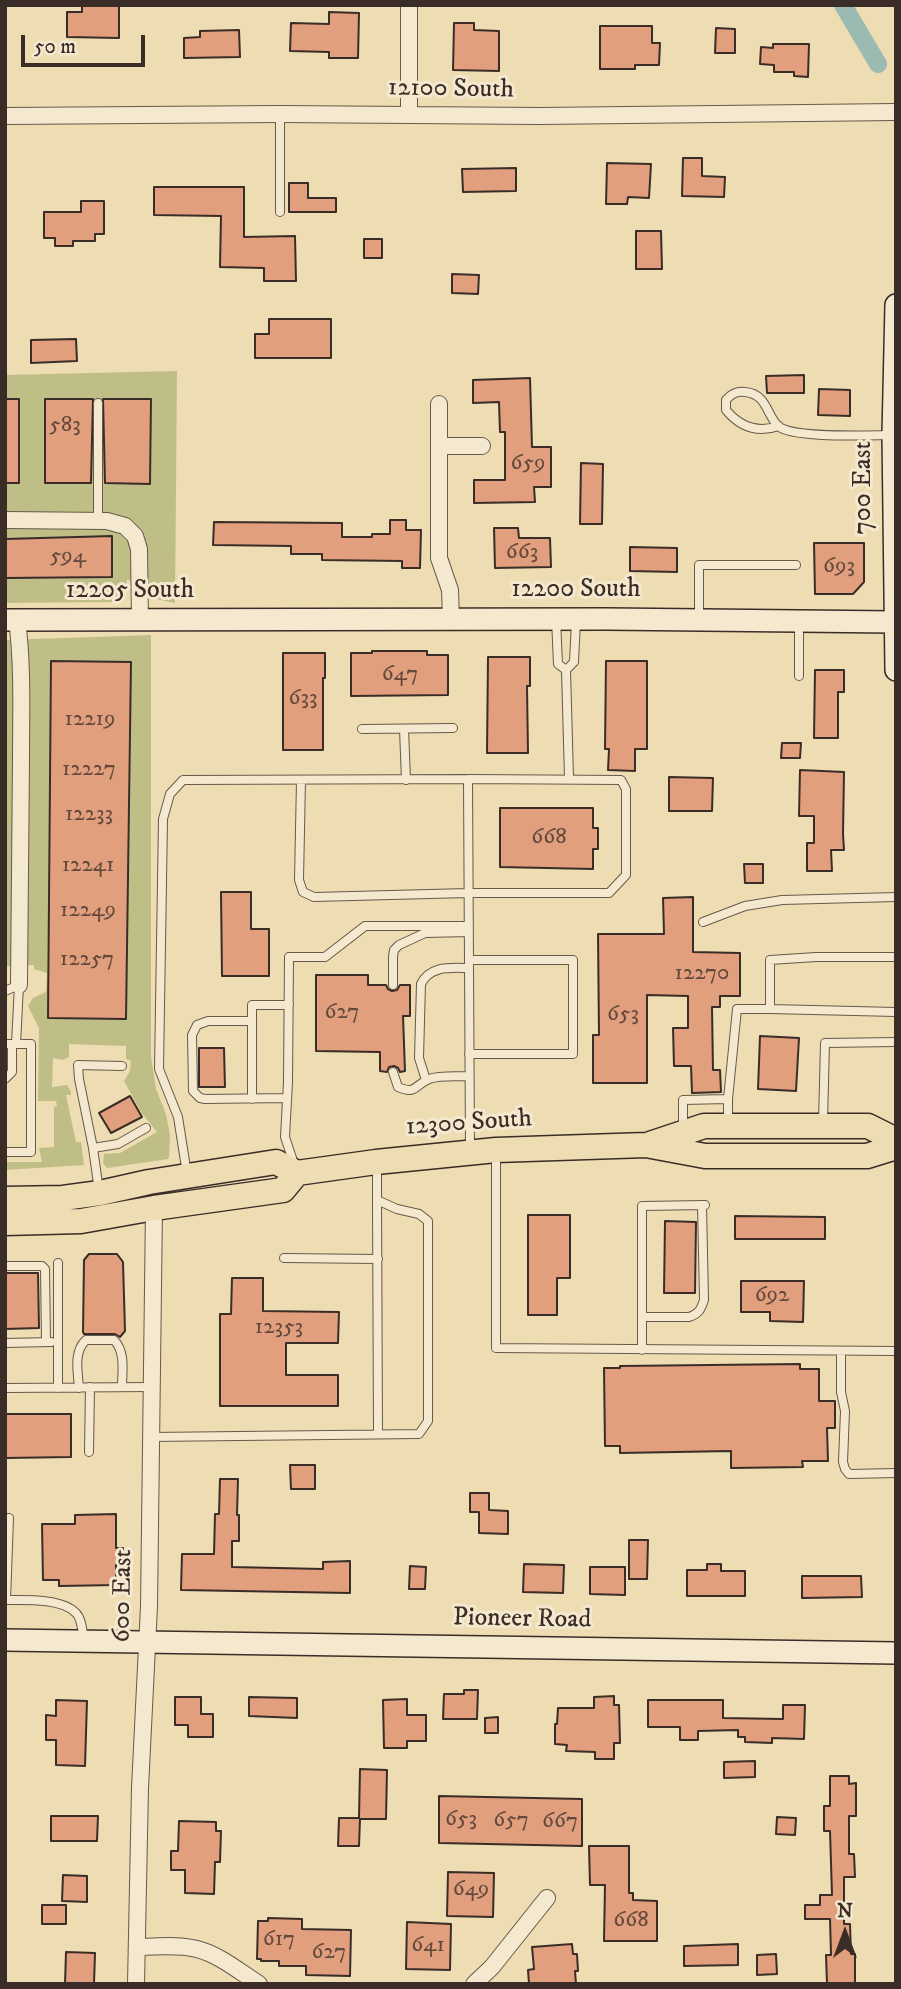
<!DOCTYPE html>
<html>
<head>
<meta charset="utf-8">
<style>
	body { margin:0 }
	#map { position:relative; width:901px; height:1989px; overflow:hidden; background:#eedcb3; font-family:"IM FELL DW Pica",serif }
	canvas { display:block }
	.frame { position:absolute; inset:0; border:7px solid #3a2d28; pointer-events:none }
	.north { position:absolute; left:810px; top:1898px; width:70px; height:70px; -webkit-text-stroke:5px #f4e8ce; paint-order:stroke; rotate:0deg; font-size:19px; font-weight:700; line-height:28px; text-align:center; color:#3a2d28 }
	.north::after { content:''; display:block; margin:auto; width:24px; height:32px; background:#3a2d28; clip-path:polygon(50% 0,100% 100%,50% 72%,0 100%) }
	.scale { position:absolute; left:21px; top:35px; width:124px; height:32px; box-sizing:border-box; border:4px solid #3a2d28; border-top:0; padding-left:9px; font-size:21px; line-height:24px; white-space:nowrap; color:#3a2d28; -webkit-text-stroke:5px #f4e8ce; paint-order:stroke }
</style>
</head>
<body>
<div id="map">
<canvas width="901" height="1989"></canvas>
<div class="frame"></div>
<div class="north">N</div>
<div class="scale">50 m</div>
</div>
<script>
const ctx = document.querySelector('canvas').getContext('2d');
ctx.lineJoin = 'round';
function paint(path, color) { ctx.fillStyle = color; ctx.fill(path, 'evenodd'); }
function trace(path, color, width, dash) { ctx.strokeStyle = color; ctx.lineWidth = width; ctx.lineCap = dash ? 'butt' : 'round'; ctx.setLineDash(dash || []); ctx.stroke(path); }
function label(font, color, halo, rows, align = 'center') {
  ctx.font = font + ' "IM FELL DW Pica",serif'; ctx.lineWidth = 6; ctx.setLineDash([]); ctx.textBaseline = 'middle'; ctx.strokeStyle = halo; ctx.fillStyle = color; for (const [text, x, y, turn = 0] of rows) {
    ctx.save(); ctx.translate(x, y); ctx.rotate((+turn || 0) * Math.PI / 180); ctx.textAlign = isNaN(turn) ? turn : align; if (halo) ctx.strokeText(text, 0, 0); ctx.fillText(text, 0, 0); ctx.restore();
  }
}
paint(new Path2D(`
	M177,371L175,603L156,599L148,582L127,580L125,594L115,602L5,603V375Z
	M151,635V1057L156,1089L166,1114L170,1135L169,1157L168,1159L107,1168L103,1163L104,1154L120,1153L157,1132L141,1112L124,1081L130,1071L131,1061L126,1059V1046L69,1044V1057L63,1060L53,1058L52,1087L67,1085L71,1092V1095H66L76,1142H81L84,1165L5,1170V1162H42L39,1148L54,1147V1107L57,1106L56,1101H38L39,1028L28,1006L33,998L46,992L47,973L34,969V965L5,966V640Z`), '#c0be87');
trace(new Path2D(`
	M843,5L878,64`), '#9abab2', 18);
const building = new Path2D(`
	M82,5L119,6V38L67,37V12H82Z
	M329,12L359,13L358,58H329V52L290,51L291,23L329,24Z
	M454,23H474V30L499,31V71L453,70Z
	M600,26H652V43H660L659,65H635V69H600Z
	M716,28L735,29V53H715Z
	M239,30L240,57L184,58V38L200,37V31Z
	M773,44H809L808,77L794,76V72H774V65L760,64L761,47L773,48Z
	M683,158H702V176L725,177L724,197L682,196Z
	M607,163L651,164L649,198L628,197L627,204H606Z
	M516,168V191L463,192L462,169Z
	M289,183H308V198H336V212H289Z
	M154,187H244V237L295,236L296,281H264V268L220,267L221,216L154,215Z
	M81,201H104V234H95V241H73V246H55V238H44V212H81Z
	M636,231H661L662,269H636Z
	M364,239H382V258H364Z
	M452,274L479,275L478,294L452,293Z
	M269,319H331V358H255V334H269Z
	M76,339L77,361L31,363V340Z
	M804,375V393H767L766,376Z
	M530,378L532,447H551V487H534L535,502L474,503V480H505V432H500L499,402L473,403V380Z
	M819,389L850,390V416L818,415Z
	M5,399H19V483H5Z
	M45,399H93L91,483H45Z
	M103,399H151L150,484L105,483Z
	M581,463L603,464L602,524H580Z
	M390,520H406V530H421L420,568H402V561L322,560V554H291V546L213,545L214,522L342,523V537H372V534H390Z
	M494,528H518L519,538H550L551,567L495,568Z
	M112,536V577L5,578V539Z
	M814,543H864V582L853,594H815Z
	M630,547L677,548V572L630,571Z
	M372,651H427V655H448V695L351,696V653H372Z
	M283,653H325V678H323V750H283Z
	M488,657H530V686H527L528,753H487Z
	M51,661L131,662L126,1019L48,1018Z
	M606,661H647V749H635V771L608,770L609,749H605Z
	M815,670H844V692H838V738H814Z
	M782,743H801L800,758H781Z
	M800,770L844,772L843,834L844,850H831L832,871H807V843H814V816H799Z
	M669,777L713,778L712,811H669Z
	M500,808H593V828H598V849H593V869L500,867Z
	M744,864H763V883H745Z
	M221,892H251V929H269V976H222Z
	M693,897V952L740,953V996H720V1007H712L713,1070H720L721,1092L692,1093L691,1066H674L673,1028H688V996L647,995V1083H593V1035H599L598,934H664L663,898Z
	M316,975H368V985H386L388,989L392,991L397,990L400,985H410V1016H403L405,1071L400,1072L398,1068L394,1066L389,1067L387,1072L380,1071V1052L316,1051Z
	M760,1036L799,1038L796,1091L758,1089Z
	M199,1048H224L225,1087H199Z
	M130,1096L142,1117L111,1133L99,1113Z
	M528,1215H570V1278H557V1315H528Z
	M735,1216L825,1217V1239H735Z
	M665,1221L696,1222L695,1293H664Z
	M89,1254H117L123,1262L125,1331L120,1337L115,1334H84L83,1332L84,1260Z
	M5,1273H38L39,1328L5,1329Z
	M232,1278H263V1311L339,1312L338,1343H286V1375H338V1406H220V1314H231Z
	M741,1281H804L803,1322L770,1321V1312H741Z
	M800,1364V1369H819V1401H835V1428H827L828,1461H802L803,1467L731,1468V1451L620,1453V1446H605L604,1368H620V1366Z
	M5,1414H71V1457L5,1458Z
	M290,1465H315V1489H291Z
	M220,1479H238L237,1515H239V1541H232V1567L323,1569V1562L350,1561V1593L181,1590L182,1554H214L215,1514H219Z
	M470,1493H489V1510L508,1511V1534L479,1533V1512H470Z
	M116,1514V1548H123L124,1565H116V1585L59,1586V1580H43L42,1524H75V1515Z
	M629,1540H648L647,1579H629Z
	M524,1564L564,1565L563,1593L523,1592Z
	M707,1564H721V1571H745V1596H687V1570H707Z
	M410,1566L426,1567L425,1589H409Z
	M590,1567H625V1595L590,1594Z
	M802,1576H861L862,1597L802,1598Z
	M464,1690H478L477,1719H443L444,1694H464Z
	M614,1696V1705H619L620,1743H614V1759H595V1752L566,1751L567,1745L555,1744V1724H557L558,1708H594V1697Z
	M175,1697H201V1714H213V1737H188V1725H175Z
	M249,1697L297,1698V1718L249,1716Z
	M407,1699V1715H426V1741H407V1748H384L383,1700Z
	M56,1700L87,1701L85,1766L56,1765V1740H46V1715L56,1716Z
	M648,1700H723V1718L783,1719V1705H805L804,1739L772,1738V1743L745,1742V1737H738V1730L698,1731V1740H680V1727H648Z
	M498,1717V1733H485V1718Z
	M755,1761V1777L724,1778V1762Z
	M360,1769L387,1770L386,1819H360L359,1846H338L339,1818H359Z
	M830,1776H849V1784L856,1783V1816H849V1854H854L855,1877H844V1924H850L851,1954H855V1984H827L826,1955H831L830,1919H805V1905H820V1895H832L830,1831H824V1806H830Z
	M439,1796L582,1799V1846L439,1843Z
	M51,1816H98L97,1841H51Z
	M777,1817L796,1818L795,1835L776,1834Z
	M179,1821L216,1822V1831H221L220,1862H215L214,1894L185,1893V1870H171V1851H178Z
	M589,1846H629V1893H633V1900L657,1901V1941H604L605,1885H590Z
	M448,1872L494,1873L493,1917L447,1916Z
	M63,1875L87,1876V1902L62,1901Z
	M42,1905H66V1924H42Z
	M268,1918L302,1919V1929L351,1930L350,1976L306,1975V1966H279V1961H261V1959H257L258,1921H268Z
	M407,1922L451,1924L450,1970L406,1969Z
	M572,1944L573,1954H577L578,1971H575L576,1984H529L528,1970L534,1969L532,1947Z
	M738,1944V1965L684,1966V1946Z
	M66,1952L95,1953L94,1984H65Z
	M776,1954L777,1974L757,1975V1955Z`);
paint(building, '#e29f7d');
trace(building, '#3a2d28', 2);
const lane = new Path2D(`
	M280,212V114
	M779,426C758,433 740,427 726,410V400C731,394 736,391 745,392C767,394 766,414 778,426C793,439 871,435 893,435
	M98,520V403
	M699,617V565H796
	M556,619L558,664L566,670L569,778
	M566,670L574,662L576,621
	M799,676V621
	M362,729L453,728
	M404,729L406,780
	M301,780L299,880L303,892L314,897L468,893H609L626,875V789L621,780L468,779L470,1149
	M703,922L745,906L782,900L896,897
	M896,957H816L770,960V1009L896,1012
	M469,960H573V1054H469
	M393,985V957L394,950L399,945L425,933L469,932
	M5,991L19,985L16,1044
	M252,1021H208L197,1025L192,1035L193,1091L200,1098L205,1099L287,1098
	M5,1044H31V1152H5
	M393,1072L398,1087C417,1095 414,1085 429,1079C441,1075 456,1077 469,1076
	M5,1079L12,1072V1044
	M426,1080L419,1058L421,984C430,965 451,968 469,968
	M252,1099V1005H289
	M823,1122L825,1043L896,1042
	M728,1123V1099L737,1009H770
	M683,1129V1100L728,1099
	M93,1148L118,1144L146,1128
	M496,1152V1348L896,1351
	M294,1164L285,1137L288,1082L289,957H325L365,926H469
	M187,1174L178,1117L159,1069L163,819L170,794L183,780L468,779
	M99,1191L93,1148L79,1079L78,1065L122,1066
	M377,1200L378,1434
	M284,1258L378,1259
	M58,1263V1388
	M5,1266H42L45,1269L46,1342
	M642,1317H689C699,1314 701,1309 704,1300L702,1205
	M5,1343L51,1342
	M642,1350V1206L705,1205
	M841,1351V1392L845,1411L843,1462L845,1469L849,1474L896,1473
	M5,1388L152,1387
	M79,1388C78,1372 73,1352 86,1340H114C126,1352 122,1372 122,1387
	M150,1437L419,1434L428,1421V1221L419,1214L397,1209L377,1200V1167
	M89,1452L90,1387
	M5,1600C25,1600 62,1598 76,1613C82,1619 82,1631 84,1639
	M6,1600L9,1518`);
const street = new Path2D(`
	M409,5V114
	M5,116L280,114L539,116L896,112
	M439,404V558L450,590L451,619
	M440,446H482
	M5,520L107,521L125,526L135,536L139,549L140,621
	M17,620C23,666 21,713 21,759C21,835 20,910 19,985
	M137,1947C156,1947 178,1944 197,1949C220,1955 240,1972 259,1984
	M136,1984L140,1788L149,1606L154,1208
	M474,1984L492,1967L547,1898`);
const secondary = new Path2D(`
	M896,305L893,435L896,670
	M5,620L607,619L894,622
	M5,1640L896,1653`);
const primary = new Path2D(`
	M650,1144L704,1126H868L896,1140
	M5,1199L63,1198L100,1193L149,1182L276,1162L297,1173L376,1162L496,1150L646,1145L705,1156H867L896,1147
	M5,1223L81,1221L154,1208L283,1190L297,1173`);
trace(lane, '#67594b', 10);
trace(street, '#67594b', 18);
trace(secondary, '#3a2d28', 24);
trace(primary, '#3a2d28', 27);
trace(lane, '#f4e8ce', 8);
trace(street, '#f4e8ce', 16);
trace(secondary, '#f4e8ce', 21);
trace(primary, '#eedcb3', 24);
label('23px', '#644a3d', null, [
	["583",65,426],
	["659",528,464],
	["663",522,553],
	["594",68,557],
	["693",839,567],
	["647",400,675],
	["633",303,699],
	["12219",90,720],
	["12227",89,770],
	["12233",89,815],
	["668",549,838],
	["12241",88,866],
	["12249",88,911],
	["12257",87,960],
	["12270",702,974],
	["627",342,1013],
	["653",623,1015],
	["692",772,1296],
	["12353",279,1328],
	["653",461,1820],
	["657",511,1821],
	["667",560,1822],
	["649",471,1890],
	["668",631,1921],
	["617",279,1940],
	["641",428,1946],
	["627",329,1953]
]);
label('26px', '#3a2d28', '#f4e8ce', [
	["12100 South",451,90,1],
	["700 East",865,488,-90],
	["12200 South",576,591],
	["12205 South",130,592],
	["12300 South",469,1124,-4],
	["600 East",124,1596,-89],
	["Pioneer Road",522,1620,1]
]);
</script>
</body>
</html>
